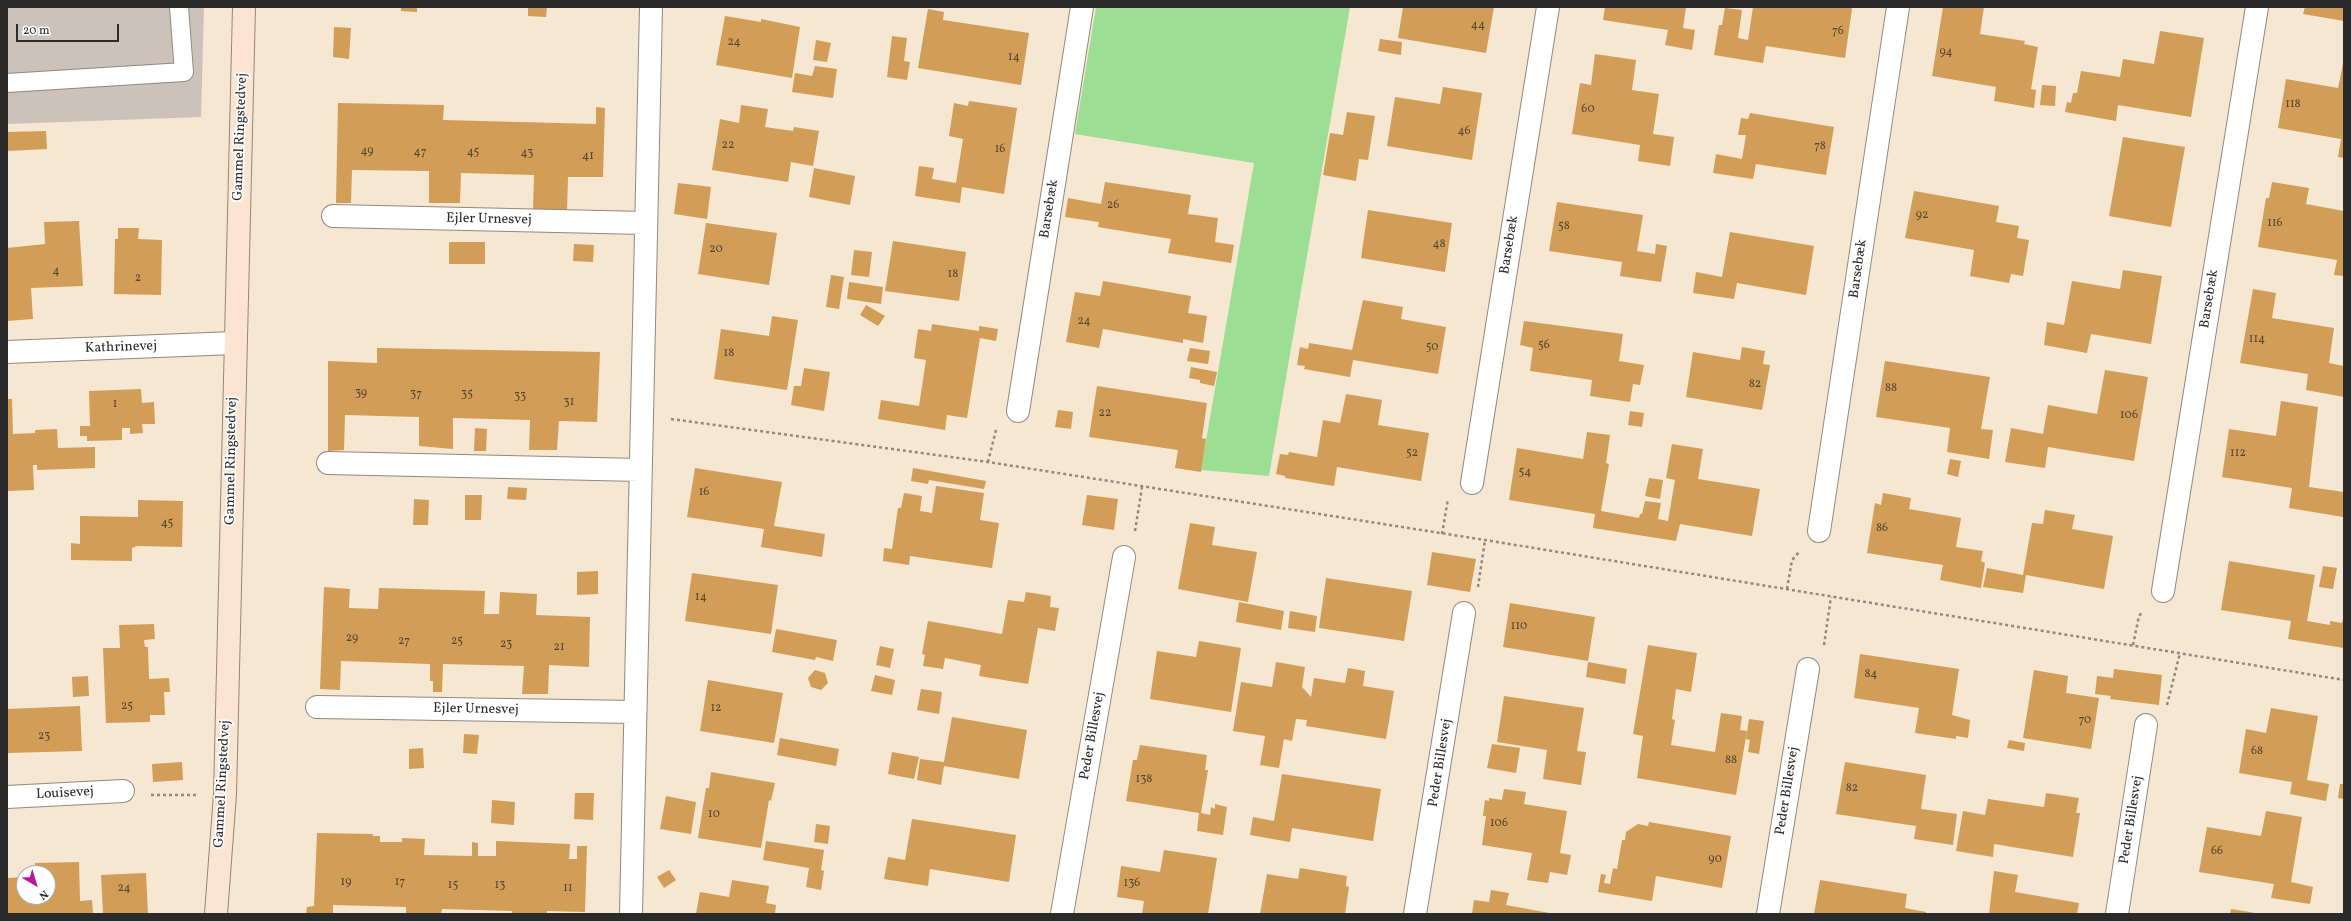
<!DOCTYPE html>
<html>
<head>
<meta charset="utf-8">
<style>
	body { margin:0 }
	#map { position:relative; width:2351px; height:921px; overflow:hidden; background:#f5e7d1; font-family:Vollkorn,serif }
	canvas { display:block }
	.frame { position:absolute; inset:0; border:8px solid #2b2b2b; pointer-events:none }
	.north { position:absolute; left:16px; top:865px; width:40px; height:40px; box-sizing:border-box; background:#fff; border:1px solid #aaa; border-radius:50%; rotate:142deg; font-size:11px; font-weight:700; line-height:16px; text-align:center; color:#2b2b2b }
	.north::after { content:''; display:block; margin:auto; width:14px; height:18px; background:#b5179e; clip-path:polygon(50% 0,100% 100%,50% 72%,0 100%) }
	.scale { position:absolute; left:16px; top:24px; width:103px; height:18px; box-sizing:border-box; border:2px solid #2b2b2b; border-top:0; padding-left:5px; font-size:12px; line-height:14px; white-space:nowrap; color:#2b2b2b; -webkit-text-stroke:3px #fff; paint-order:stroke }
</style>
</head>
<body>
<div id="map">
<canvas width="2351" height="921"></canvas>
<div class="frame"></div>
<div class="north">N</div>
<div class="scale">20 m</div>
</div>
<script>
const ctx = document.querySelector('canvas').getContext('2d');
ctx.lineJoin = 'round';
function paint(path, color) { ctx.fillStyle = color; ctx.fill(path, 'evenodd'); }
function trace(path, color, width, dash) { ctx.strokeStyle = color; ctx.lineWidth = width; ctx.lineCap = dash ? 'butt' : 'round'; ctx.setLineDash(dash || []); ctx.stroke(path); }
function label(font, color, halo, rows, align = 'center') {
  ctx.font = font + ' Vollkorn,serif'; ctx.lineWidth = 3.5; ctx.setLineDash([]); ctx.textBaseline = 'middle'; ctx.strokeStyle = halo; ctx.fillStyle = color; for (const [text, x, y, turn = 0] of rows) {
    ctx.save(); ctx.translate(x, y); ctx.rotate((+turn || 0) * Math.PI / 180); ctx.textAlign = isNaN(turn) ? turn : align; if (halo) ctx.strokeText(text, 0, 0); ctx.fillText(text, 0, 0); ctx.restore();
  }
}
paint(new Path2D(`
	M7,7H204L201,117L7,124Z`), '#ccc2b9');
paint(new Path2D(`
	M1096,7H1350L1269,476L1201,470L1254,163L1075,134Z`), '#9dde95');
paint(new Path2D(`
	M401,7H417V12L401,11Z
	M528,7H547L546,17L528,16Z
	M1403,7H1494L1486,53L1398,38Z
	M1605,7H1686L1683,28L1695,30L1692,50L1665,45L1668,30L1603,20Z
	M1753,7H1850L1852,9L1845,58L1766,46L1763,63L1714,55L1719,25H1722L1725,8L1742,10L1738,38L1748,40Z
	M1943,7H1984L1980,34L2025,41L2024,44L2038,47L2031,89L2036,90L2034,108L1994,101L1996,87L1932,76Z
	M2305,7H2344V21L2303,14Z
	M928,9L944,12L943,20L1029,33L1021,85L918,68Z
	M725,16L761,22V19L800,27L792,78L716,65Z
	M334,27L351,28L349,59L333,57Z
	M2160,31L2204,38L2191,117L2118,105L2116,121L2065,112L2067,102L2071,103L2073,93H2077L2081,71L2120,77L2123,59L2154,64Z
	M892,36L907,38L904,61L910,62L907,80L887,77Z
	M1380,39L1402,42L1401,55L1378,51Z
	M816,40L831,43L827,62L813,60Z
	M1595,54L1636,60L1632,90L1659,94L1653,134L1674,137L1670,166L1638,161L1640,145L1572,134L1580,83L1591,85Z
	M2344,59V158L2338,157L2341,139L2278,128L2286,79L2338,88Z
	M815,66L837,69L833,98L792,92L795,73L812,76Z
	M2042,85L2056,86L2055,106L2040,105Z
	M1443,87L1482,93L1472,160L1387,146L1395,97L1440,104Z
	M969,101L1017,108L1004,194L962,187L960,203L915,196L919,166L934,168L932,179L956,183L963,139L949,136L954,103L968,106Z
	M338,103L444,105L443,120L596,124V107L605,108L603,177H568L567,211H533L534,175L461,173L460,203H429V171L352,170L351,203H336Z
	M741,105L768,109L765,127L793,131L794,127L819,131L813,166L791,162L788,182L712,170L720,119L739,123Z
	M1347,112L1375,116L1368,160L1359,159L1356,181L1323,175L1330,133L1343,135Z
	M1750,113L1834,127L1826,175L1756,164L1753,179L1713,173L1716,154L1742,159L1746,135H1738L1741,118L1748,119Z
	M46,131L47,149L7,151V132Z
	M2123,137L2185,147L2171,227L2109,216Z
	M814,168L855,176L850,205L809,197Z
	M1105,182L1191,195L1188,214L1218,218L1215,242L1234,245L1231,263L1168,253L1171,239L1098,227L1099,222L1065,217L1068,198L1101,204Z
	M2272,182L2309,188L2306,204L2344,211V276L2334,275L2337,260L2258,247L2266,198H2269Z
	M678,183L711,187L707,219L674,214Z
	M1914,191L1999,206L1996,222L2019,226L2017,238L2029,240L2023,276L2011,274L2009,283L1970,276L1974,250L1905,238Z
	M1557,202L1643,215L1637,251L1655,254L1656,244L1667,246L1661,282L1620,276L1622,262L1549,251Z
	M1368,210L1452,223L1445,272L1361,258Z
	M79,221L83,286L31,288L33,319L7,321V248L45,244L44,222Z
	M706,223L777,233L769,285L698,274Z
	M118,228H139L138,239L162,240L161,295L114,294L115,239H118Z
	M1730,232L1814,246L1806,295L1737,283L1734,299L1693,293L1696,272L1722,277Z
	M893,241L966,252L959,301L885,291Z
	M449,242H485V264H449Z
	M574,244L594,245L593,262L573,261Z
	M854,250L872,252L869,277L851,275Z
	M2123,270L2162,276L2151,344L2091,334L2087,353L2044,345L2047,322L2064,325L2072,281L2120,289Z
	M831,275L844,277L839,309L826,307Z
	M1103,281L1191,296L1188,313L1207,316L1203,343L1183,339V343L1103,329L1099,348L1066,342L1075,292L1100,296Z
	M849,282L883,287L881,304L847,299Z
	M2253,289L2276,293L2272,318L2334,328L2329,363L2344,366V397L2306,390L2308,374L2240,363Z
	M1363,300L1403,307L1401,319L1446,327L1438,374L1353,360L1350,377L1304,369L1305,366L1297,365L1300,347L1308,349L1309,343L1352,350Z
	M866,305L885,316L878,326L860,315Z
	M772,316L798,320L787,390L714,379L721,329L769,336Z
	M1524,321L1623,334L1619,361L1644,365L1640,385L1633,384L1630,402L1590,396L1592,380L1530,371L1533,348L1520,345Z
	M932,324L979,331V326L998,329L996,341L980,338L967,418L947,415L945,430L878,419L881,400L919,406L926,360L914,358L918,329L931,331Z
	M1742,347L1765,351L1763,364L1770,365L1762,410L1686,397L1693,352L1740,360Z
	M377,348L600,352L597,422L559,421L557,450H529L530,420L453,418V449L419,446V417L345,415L344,450L328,451V361L377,363Z
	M1190,348L1210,351L1208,364L1187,361Z
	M1885,361L1990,377L1981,429L1993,430L1989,459L1947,452L1950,428L1876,417Z
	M1191,367L1217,372L1214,386L1200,383V380L1189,378Z
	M804,368L830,372L824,411L791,405L794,386H801Z
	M2105,370L2148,377L2134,461L2048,447L2045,468L2005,462L2011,428L2043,434L2048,405L2097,414Z
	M1097,386L1207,403L1202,438L1206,439L1201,472L1175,468L1178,450L1089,437Z
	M141,389L142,403L154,402L155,424H142L143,433L130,434V428H122V440L87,441V436H80V426H90L89,391Z
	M1346,394L1382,400L1378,425L1429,433L1421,481L1337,467L1334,486L1285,478V476L1276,474L1280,454L1288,455L1289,452L1317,457L1323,420L1340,423Z
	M7,399H12L13,434L35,433V430L57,429L58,448L95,447V468L37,470V465H33L34,490L7,491Z
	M2281,401L2318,407L2309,487L2344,492L2343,517L2289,508L2292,488L2222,477L2229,429L2276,436Z
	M1058,410L1073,412L1071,429L1055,427Z
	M1630,411L1644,413L1642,427L1628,425Z
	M475,428L487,429L486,451H474Z
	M1587,432L1610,435L1606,463L1609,464L1601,511L1639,518L1640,514H1642L1645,501L1661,503L1658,519L1668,521L1675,480L1666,478L1672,444L1703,449L1698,479L1760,489L1752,536L1680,524L1676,541L1593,528L1595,514L1509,500L1517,448L1583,459Z
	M1950,459L1961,461L1958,477L1947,474Z
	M695,468L782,482L774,526L825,534L822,557L761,547L764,529L687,517Z
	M913,468L986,481L984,489L929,480L928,484L911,481Z
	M1649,478L1663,480L1660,499L1645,496Z
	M936,486L984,493L980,520L999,523L992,568L910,556L909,565L883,561L884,548L892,549L898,508H901L904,493L922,496L920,511L932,513Z
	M508,487L527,488L526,500L507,499Z
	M1883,493L1911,498L1909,509L1961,518L1956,547L1983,551L1981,561L1985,563L1981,588L1940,580L1943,565L1867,553L1875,503L1881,505Z
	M465,495H482L481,520H465Z
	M1087,495L1118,499L1114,530L1082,525Z
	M414,499L429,500L428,525H413Z
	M138,500L183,501L182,547L137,546L132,548V561L71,560V543L80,544V516L138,517Z
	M2045,510L2075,515L2072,529L2113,536L2104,589L2026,575L2023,593L1983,587L1987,568L2023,575L2032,523L2043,524Z
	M1190,523L1215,527L1212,545L1257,552L1248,602L1178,589Z
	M1432,552L1476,559L1470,592L1427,585Z
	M2229,561L2315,575L2307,621L2330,625V621L2342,623L2344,615V648L2288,639L2291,621L2221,610Z
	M2323,566L2337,568L2333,589L2319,587Z
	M598,571V594L577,595V572Z
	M692,573L778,585L771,634L685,621Z
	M1326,578L1412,591L1404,641L1319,628Z
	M324,587L350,589L349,608L378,609L379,588L485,591L484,614H499L500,592L537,594L536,615L590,617L589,667L549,665L548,694H522L524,666L443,664L442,692H433V681H430V664L341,661L340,690L320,689Z
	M1026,592L1051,596L1050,607L1059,608L1055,631L1038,628L1028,684L979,676L981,665L945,658L943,669L923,666L925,655L922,654L928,621L1002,634L1008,600L1024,602Z
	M1239,602L1284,611L1281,630L1236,622Z
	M1510,603L1595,617L1588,661L1503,647Z
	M1290,611L1317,616L1315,632L1288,628Z
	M154,624L155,639L144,640L145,647H148L149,679L169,678L170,692H164L165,715H150V722L106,723L103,648H120L119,625Z
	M776,629L837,640L833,661L816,657L815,660L772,652Z
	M1199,641L1241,648L1231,712L1150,699L1157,651L1196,657Z
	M1648,645L1697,653L1691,692L1676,689L1672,719L1675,720L1671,745L1715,752L1721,713L1742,716L1740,730L1747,731L1736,795L1637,778L1643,736L1633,734Z
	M880,646L894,649L890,668L876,665Z
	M1860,654L1959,669L1952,715L1970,720L1968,738L1956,736V739L1915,733L1919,708L1854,698Z
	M1276,662L1305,667L1302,687L1311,697L1314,678L1345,683L1348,668L1365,671L1363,686L1394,691L1386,739L1306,726L1307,720L1296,719L1292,741L1284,739L1279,768L1260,765L1265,736L1233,731L1241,682L1272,687Z
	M1588,662L1627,669L1625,684L1586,677Z
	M2114,669L2162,675L2159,705L2110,699L2111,696L2095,694L2097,676L2113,678Z
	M815,670L825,673L828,683L821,690L811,687L808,678Z
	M2034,670L2068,676L2066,693L2099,698L2091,749L2023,738Z
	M875,675L895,680L892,695L871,691Z
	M88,676L89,696L73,697L72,677Z
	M708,680L783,693L774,743L700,731Z
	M921,689L942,692L939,714L917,710Z
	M1504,696L1584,708L1577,751L1586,752L1581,785L1543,779L1547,750L1497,742Z
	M80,706L82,751L8,753L7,709Z
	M2271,708L2318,716L2307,780L2329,784L2326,801L2290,794L2292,782L2239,773L2246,729L2266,733Z
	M952,717L1027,730L1019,779L944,766L941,785L917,780L920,759L944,762Z
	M1749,719L1764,721L1759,754L1748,752L1750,740L1746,739Z
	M464,734L479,735L477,754L463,753Z
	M780,738L839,749L836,766L777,755Z
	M2009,740L2025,743L2024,751L2007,748Z
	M1492,744L1520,748L1516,773L1487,768Z
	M1140,745L1207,755L1205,770H1208L1201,813L1210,815L1211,807L1215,809V804L1227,807L1223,835L1197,831L1199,813L1126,801L1133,760H1137Z
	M423,748L424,768L409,769V749Z
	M892,752L919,757L914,779L888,774Z
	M182,762L183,780L153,782L152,764Z
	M1845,762L1926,775L1921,809L1957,814L1953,845L1914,839L1916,826L1836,814Z
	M711,772L775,783L771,801L769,800L761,848L698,838L706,788H709Z
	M1282,774L1381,789L1373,841L1292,828L1290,842L1250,835L1253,817L1274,821Z
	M2340,784H2344V799L2338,798Z
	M1504,789L1526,792L1524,804L1567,811L1560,853L1571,855L1567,875L1550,872L1548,883L1527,880L1532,853L1482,845L1486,816H1483L1485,800L1489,801V798L1502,800Z
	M575,793H594L593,820L574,819Z
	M2046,793L2079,798L2076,813H2080L2073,857L1994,844L1993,857L1956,851L1963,811L1985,815L1988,799L2044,807Z
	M666,796L696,802L691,834L660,829Z
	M492,800L515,802L514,825L491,823Z
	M2266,811L2302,817L2291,882L2313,887L2310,904L2271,898L2274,884L2199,872L2207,827L2261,836Z
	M912,819L1016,835L1009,882L930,869L928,886L884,879L888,857L905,860Z
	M1649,822L1731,836L1722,888L1656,876L1652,901L1598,892L1601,874L1606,875L1604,883L1610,884L1613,868L1617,869L1622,840H1625L1626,832L1638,824L1648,826Z
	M816,824L830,826L828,844L814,842Z
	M317,833L373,834V836H380V842H402V838L425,839L424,855L472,856V842L478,843V856H496V841L570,844L569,859H577V846H587L585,912L547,911V914H512V911L442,909L441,914H406V907L333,905V914H306L307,907L314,906Z
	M766,841L824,850L821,870L824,871L821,890L806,887L809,868L763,860Z
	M1164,850L1217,858L1208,914H1142L1144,901L1117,897L1121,866L1160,872Z
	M79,862L80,901L92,900L93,914H7V878L24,877V897H48V873H36L35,863Z
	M1300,868L1347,876L1346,886L1349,887L1345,914H1260L1267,874L1298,879Z
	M669,870L676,880L664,888L657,877Z
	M1994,871L2018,875L2015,892L2079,903L2077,914H1989Z
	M146,873L148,914H103L101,875Z
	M732,880L769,886L766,903L776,905L775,914H696L700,892L729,897Z
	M1820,880L1907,894L1905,908L1926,912V914H1814Z
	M1491,890L1509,893L1506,905L1555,914H1472L1474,900L1489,902Z
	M2231,909L2255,913V914H2230Z`), '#d19d57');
const lane = new Path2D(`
	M7,83L184,72L179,7`);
const street = new Path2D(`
	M333,216L645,223
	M7,352L234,343
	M1018,411L1082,7
	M328,463L640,470
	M1472,483L1548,7
	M1819,531L1898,7
	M2163,591L2257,7
	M317,707L634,712
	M7,797L123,791
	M631,914L651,7
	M1062,914L1124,557
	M1415,914L1464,613
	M1768,914L1808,669
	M2117,914L2146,725`);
const secondary = new Path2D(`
	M216,914L225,794L244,7`);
trace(lane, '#90897e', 20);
trace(street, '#90897e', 24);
trace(secondary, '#90897e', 24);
trace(new Path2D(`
	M671,419L988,462L1485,540L2344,680
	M988,462L996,430
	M1135,531L1142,487
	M1442,534L1448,499
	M1478,587L1485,540
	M1787,589L1792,560L1800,551
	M1824,645L1831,597
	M2133,645L2139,616L2143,611
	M2167,705L2180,653
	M151,795H196`), '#90897e', 2.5, [3, 3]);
trace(lane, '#fff', 18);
trace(street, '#fff', 22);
trace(secondary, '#fce5d0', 22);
label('12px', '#544836', null, [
	["44",1478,26],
	["76",1838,32],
	["24",734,43],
	["94",1946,53],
	["14",1014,58],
	["118",2293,105],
	["60",1588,110],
	["46",1464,132],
	["22",728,146],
	["78",1820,147],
	["16",1000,150],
	["49",367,152],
	["47",420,153],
	["45",473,153],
	["43",527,154],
	["41",588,157],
	["26",1113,206],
	["92",1922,216],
	["116",2275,224],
	["58",1564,227],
	["48",1439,245],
	["20",716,250],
	["4",56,272],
	["18",953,275],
	["2",138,279],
	["24",1084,322],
	["114",2257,340],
	["56",1544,346],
	["50",1432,348],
	["18",729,354],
	["82",1755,385],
	["88",1891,389],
	["39",361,394],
	["37",416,395],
	["35",467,395],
	["33",520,397],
	["31",569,403],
	["1",115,405],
	["22",1105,414],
	["106",2129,416],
	["52",1412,454],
	["112",2238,454],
	["54",1525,473],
	["16",704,493],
	["45",167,524],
	["86",1882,529],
	["14",701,598],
	["110",1519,627],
	["29",352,639],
	["27",404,642],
	["25",457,642],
	["23",506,645],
	["21",559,648],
	["84",1871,675],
	["25",127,707],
	["12",716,709],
	["70",2085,721],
	["23",44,737],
	["68",2257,752],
	["88",1731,761],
	["138",1144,780],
	["82",1852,789],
	["10",714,815],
	["106",1499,824],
	["66",2217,852],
	["90",1715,860],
	["19",346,883],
	["17",400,883],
	["136",1132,884],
	["15",453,886],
	["13",500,886],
	["24",124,889],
	["11",568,889]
]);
label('14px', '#2b2b2b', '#fff', [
	["Gammel Ringstedvej",241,137,-88],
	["Barsebæk",1050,209,-81],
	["Ejler Urnesvej",489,220,1],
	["Barsebæk",1510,245,-81],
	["Barsebæk",1859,269,-82],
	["Barsebæk",2210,299,-81],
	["Kathrinevej",121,348,-2],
	["Gammel Ringstedvej",232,461,-89],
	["Ejler Urnesvej",476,710,1],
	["Peder Billesvej",1093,736,-80],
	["Peder Billesvej",1441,763,-81],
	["Gammel Ringstedvej",223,784,-87],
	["Peder Billesvej",1788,791,-81],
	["Louisevej",65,794,-3],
	["Peder Billesvej",2132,820,-81]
]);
</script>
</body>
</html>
